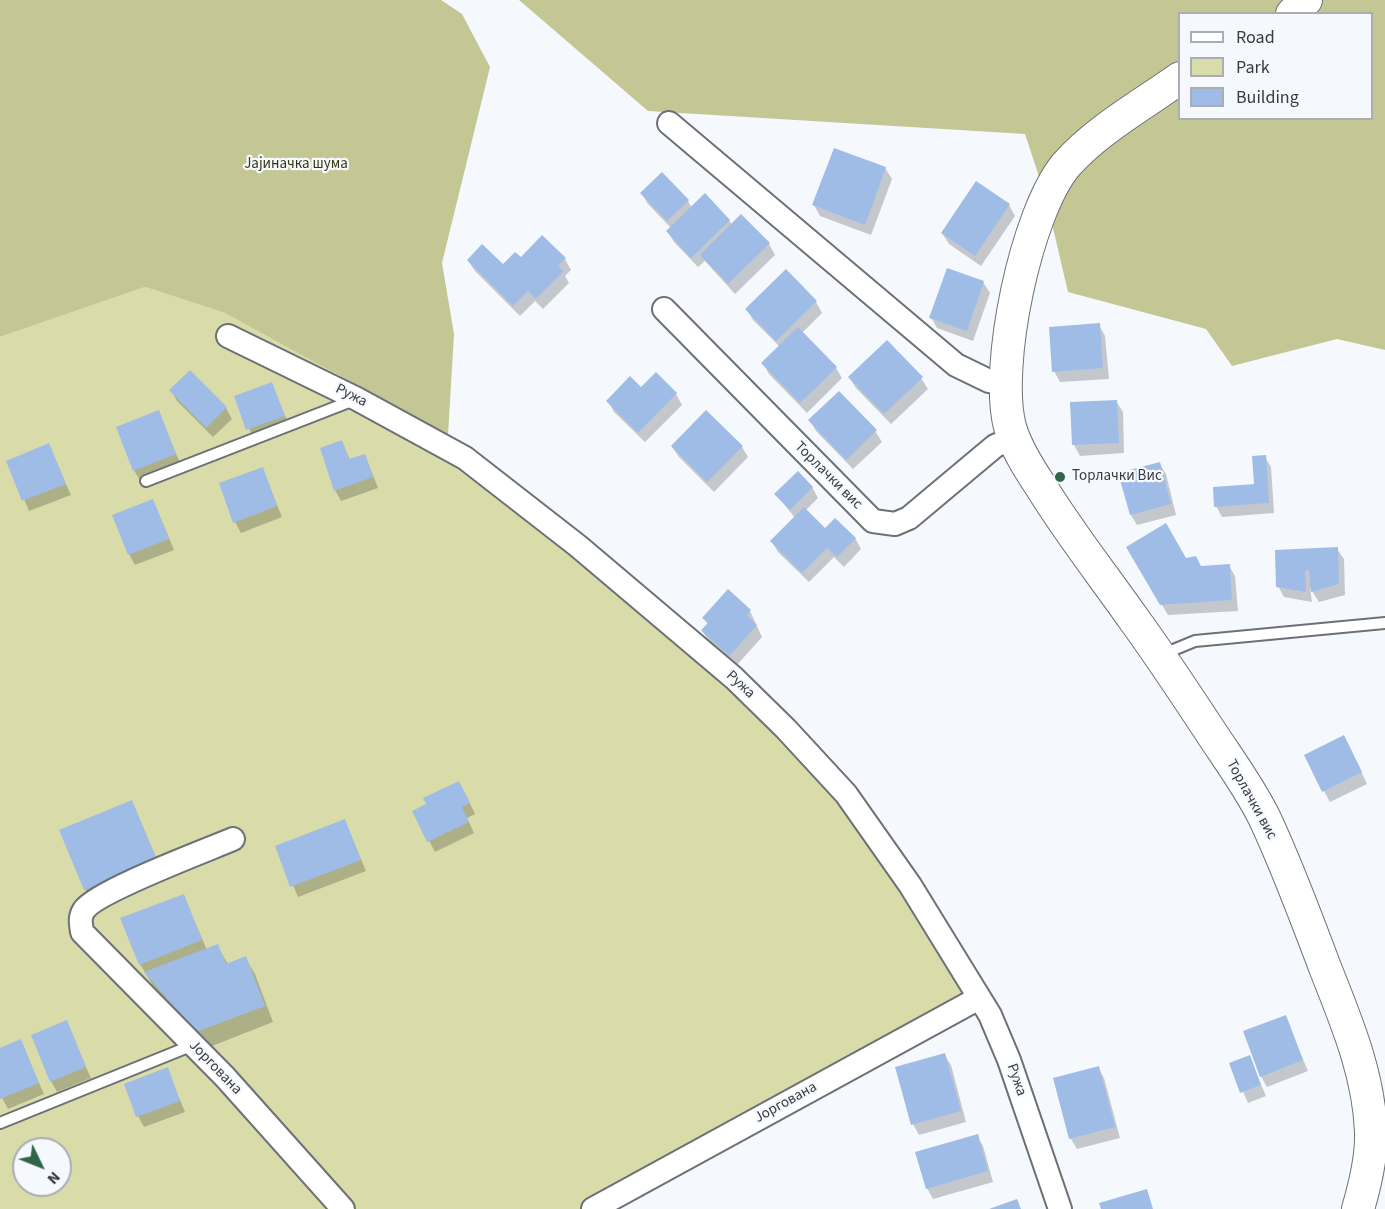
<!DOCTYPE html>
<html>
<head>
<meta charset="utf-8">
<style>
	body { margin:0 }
	#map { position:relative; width:1385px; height:1209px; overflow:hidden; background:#f5f9fe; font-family:"Source Sans 3",sans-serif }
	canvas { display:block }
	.legend { position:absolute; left:1178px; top:12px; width:195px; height:108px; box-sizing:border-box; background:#f5f9fe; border:2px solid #aaadb1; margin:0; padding:8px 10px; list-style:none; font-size:18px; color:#393b3e }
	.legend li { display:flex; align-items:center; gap:12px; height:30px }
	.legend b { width:30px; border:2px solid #aaadb1 }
	.north { position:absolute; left:12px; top:1137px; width:60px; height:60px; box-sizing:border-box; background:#f5f9fe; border:2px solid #aaadb1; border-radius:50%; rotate:133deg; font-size:16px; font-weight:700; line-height:24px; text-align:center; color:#393b3e }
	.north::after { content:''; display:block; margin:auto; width:21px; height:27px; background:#30654a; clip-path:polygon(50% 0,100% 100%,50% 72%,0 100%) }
</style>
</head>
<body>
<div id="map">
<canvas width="1385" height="1209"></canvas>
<ul class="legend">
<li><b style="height:8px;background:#fff"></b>Road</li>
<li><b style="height:16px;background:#d9dca9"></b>Park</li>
<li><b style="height:16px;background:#9fbce6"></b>Building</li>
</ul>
<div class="north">N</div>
</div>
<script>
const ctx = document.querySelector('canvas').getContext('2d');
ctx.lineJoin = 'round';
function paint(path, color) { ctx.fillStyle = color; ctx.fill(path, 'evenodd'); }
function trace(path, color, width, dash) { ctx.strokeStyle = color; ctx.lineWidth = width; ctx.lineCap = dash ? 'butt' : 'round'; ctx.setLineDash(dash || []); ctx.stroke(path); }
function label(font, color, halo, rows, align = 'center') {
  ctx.font = font + ' "Source Sans 3",sans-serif'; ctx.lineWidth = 4.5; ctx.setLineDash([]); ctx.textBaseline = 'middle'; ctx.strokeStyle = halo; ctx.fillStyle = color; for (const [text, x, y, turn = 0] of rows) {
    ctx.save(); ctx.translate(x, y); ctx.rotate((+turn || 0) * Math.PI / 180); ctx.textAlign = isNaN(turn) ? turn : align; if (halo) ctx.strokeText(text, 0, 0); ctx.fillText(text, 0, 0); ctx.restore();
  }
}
paint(new Path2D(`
	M145,287L225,313L311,358L465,458L578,546L846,794L970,1002L593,1209H0V337ZM24,1149H60V1185H24Z`), '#d9dca9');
paint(new Path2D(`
	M0,0H441L462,14L490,67L442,263L454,334L448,435L225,313L145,287L0,337Z
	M519,0H1385V350L1337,339L1232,366L1206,329L1068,292L1046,198L1025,134L648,111ZM1180,14H1372V118H1180Z`), '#c4c794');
paint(new Path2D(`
	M885,168L892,179L871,235L820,216L814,205Z
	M642,194L688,201L692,208L729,220L732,225L769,244L775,255L735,294L705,261L698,267L674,242L668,232L671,228L648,204Z
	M1009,205L1015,216L981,266L949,244L942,233Z
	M565,259L571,270L565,276L569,283L543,309L535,301L520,316L475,271L468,261L503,266Z
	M786,271L816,302L822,313L802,333L836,368L842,378L807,413L769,374L763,363L780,347L753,320L747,310Z
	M983,282L990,293L973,341L937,328L931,317Z
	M1099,325L1105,336L1109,379L1060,382L1054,371Z
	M656,374L676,394L682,405L645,442L614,412L608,401L641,390Z
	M849,377L921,378L928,389L891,424L856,388Z
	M271,384L290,427L254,440L236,397Z
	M171,390L226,408L232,419L213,437L177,401Z
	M1116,401L1123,412L1124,453L1080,456L1074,445L1072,404Z
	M158,412L181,465L140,481L134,470Z
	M810,420L875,431L882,442L853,469L816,431Z
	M342,442L350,460L365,455L378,488L341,501L335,490Z
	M48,445L71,495L29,511L8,461Z
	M672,447H742L748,457L714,492L679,457Z
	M1265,457L1271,467L1274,513L1222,517L1216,506L1255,486Z
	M1159,463L1166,474L1176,515L1137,525L1131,515Z
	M262,468L282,517L241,533L235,522Z
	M812,487L818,498L805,511L825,531L855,538L861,549L844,567L834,557L809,582L778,552L772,542L795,518L776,494Z
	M153,500L174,550L135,565L129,554Z
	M1128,548L1186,559L1201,567L1229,566L1235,576L1238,611L1168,615Z
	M1337,549L1344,559L1345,595L1319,602L1310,588L1312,602L1284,597L1278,586Z
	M728,591L750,611L762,637L736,666L709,641L702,631L708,625L704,618Z
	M1350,748L1367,784L1330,802L1324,791Z
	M465,793L475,814L467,818L474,833L435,852L414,812Z
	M132,802L162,871L91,900L85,889Z
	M345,821L366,871L298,897L277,847Z
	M183,895L207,950L217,946L228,964L245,958L255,974L273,1022L207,1048L155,989L140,964Z
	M1285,1017L1308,1071L1267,1087L1259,1073Z
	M66,1022L91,1078L57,1092L51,1081Z
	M20,1041L44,1094L8,1109L0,1094V1049Z
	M944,1055L951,1065L966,1122L919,1135L913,1124Z
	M1249,1057L1266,1096L1248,1103L1231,1064Z
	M1098,1068L1104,1078L1120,1138L1077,1149L1071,1139L1055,1079Z
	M167,1069L185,1112L144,1127L138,1116Z
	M977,1136L983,1146L993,1182L933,1199L927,1188Z`), '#0003');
paint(new Path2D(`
	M834,148L886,167L865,225L812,205Z
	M662,172L689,200L667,221L640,193Z
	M976,181L1010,204L975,256L941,233Z
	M705,193L730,220L691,258L666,231Z
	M741,214L770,243L728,284L700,255Z
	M542,235L566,258L558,266L564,271L536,299L528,291L513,306L467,260L482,244L503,264L515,252L521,257Z
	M947,268L984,281L967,331L929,318Z
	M786,269L817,301L776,341L745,309Z
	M1100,323L1103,368L1052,372L1049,327Z
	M798,327L837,367L800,403L761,363Z
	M887,340L923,377L884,414L848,377Z
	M190,370L227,407L206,428L169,390Z
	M656,372L677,393L638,433L606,401L630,376L641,387Z
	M272,382L285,416L246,430L234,396Z
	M839,391L877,430L846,460L808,420Z
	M1117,400L1119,443L1072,445L1070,402Z
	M159,410L176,454L133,471L116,427Z
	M706,410L743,446L707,482L671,446Z
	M342,440L349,459L365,454L373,477L334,491L320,448Z
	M49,443L66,484L22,501L6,461Z
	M1266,455L1269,503L1214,507L1213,487L1254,484L1252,456Z
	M1160,462L1171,504L1130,515L1118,473Z
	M263,467L277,506L233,523L219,483Z
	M798,471L813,487L790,510L774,494Z
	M153,499L169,539L128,555L112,515Z
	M804,507L825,528L835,518L856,538L837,557L827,548L802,573L770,541Z
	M1166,523L1186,558L1196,556L1201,566L1230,564L1232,600L1160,605L1126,547Z
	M1338,547L1339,584L1311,592L1309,570L1305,571L1306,592L1276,587L1275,550Z
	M728,589L751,610L747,615L757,625L729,656L701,630L708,623L702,618Z
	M1344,735L1362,772L1322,792L1304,755Z
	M459,781L470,803L462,807L469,822L427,842L412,811L426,804L423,798Z
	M132,800L157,860L84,890L59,830Z
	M345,819L361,860L290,887L275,846Z
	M184,894L202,940L139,965L120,918Z
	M218,944L226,964L246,956L265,1006L196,1032L144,972Z
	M1286,1015L1303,1060L1260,1077L1243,1031Z
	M67,1020L86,1067L50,1082L31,1035Z
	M21,1039L39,1083L0,1099V1048Z
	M945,1053L961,1111L911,1125L895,1067Z
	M1250,1055L1261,1085L1240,1093L1229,1063Z
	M1099,1066L1115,1127L1069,1139L1053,1078Z
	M168,1067L180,1101L136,1117L124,1084Z
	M978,1134L988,1171L926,1189L915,1152Z
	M1147,1189L1153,1209H1101L1099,1203Z
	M1017,1199L1021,1209H989Z`), '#9fbce6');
const lane = new Path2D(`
	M146,481L354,400
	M1161,655L1195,641L1385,623
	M0,1123L193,1045`);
const street = new Path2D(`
	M669,123L956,365L989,381L1005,384
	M664,309L873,521L895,524L909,518L995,446L1013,438
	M228,336L357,399L465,458L578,546L734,678L786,729L846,794L910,885L990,1015L1009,1060L1060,1209
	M233,839C205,851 97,891 84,910C79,918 81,924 82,932L225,1077L343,1209
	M593,1209L979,998`);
const secondary = new Path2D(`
	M1292,14L1306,0
	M1180,78C1142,105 1097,130 1066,165C1026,213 994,367 1010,427C1016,448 1028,467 1040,485C1068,531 1102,574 1133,618C1160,655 1185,693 1210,731C1229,760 1250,788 1265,819C1288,868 1307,920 1326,970C1347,1023 1369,1075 1371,1132C1372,1157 1365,1185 1358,1209`);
trace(lane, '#6d7177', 14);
trace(street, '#6d7177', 26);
trace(secondary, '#6d7177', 34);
trace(lane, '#fff', 10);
trace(street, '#fff', 22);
trace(secondary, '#fff', 32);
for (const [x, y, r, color] of [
	[1060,477,6,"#30654a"]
]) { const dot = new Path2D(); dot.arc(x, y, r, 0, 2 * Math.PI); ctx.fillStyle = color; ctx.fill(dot); trace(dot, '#f5f9fe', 2); }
label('15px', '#373810', '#f5f9fe', [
	["Јајиначка шума",296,165]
]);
label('15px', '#393b3e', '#f5f9fe', [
	["Ружа",351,396,27],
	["Торлачки вис",828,476,45],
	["Ружа",740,685,43],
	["Торлачки вис",1251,800,61],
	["Јоргована",215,1068,46],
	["Ружа",1016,1080,71],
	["Јоргована",786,1103,-29]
]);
label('15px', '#393b3e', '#f5f9fe', [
	["Торлачки Вис",1072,477]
], 'left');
</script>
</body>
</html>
